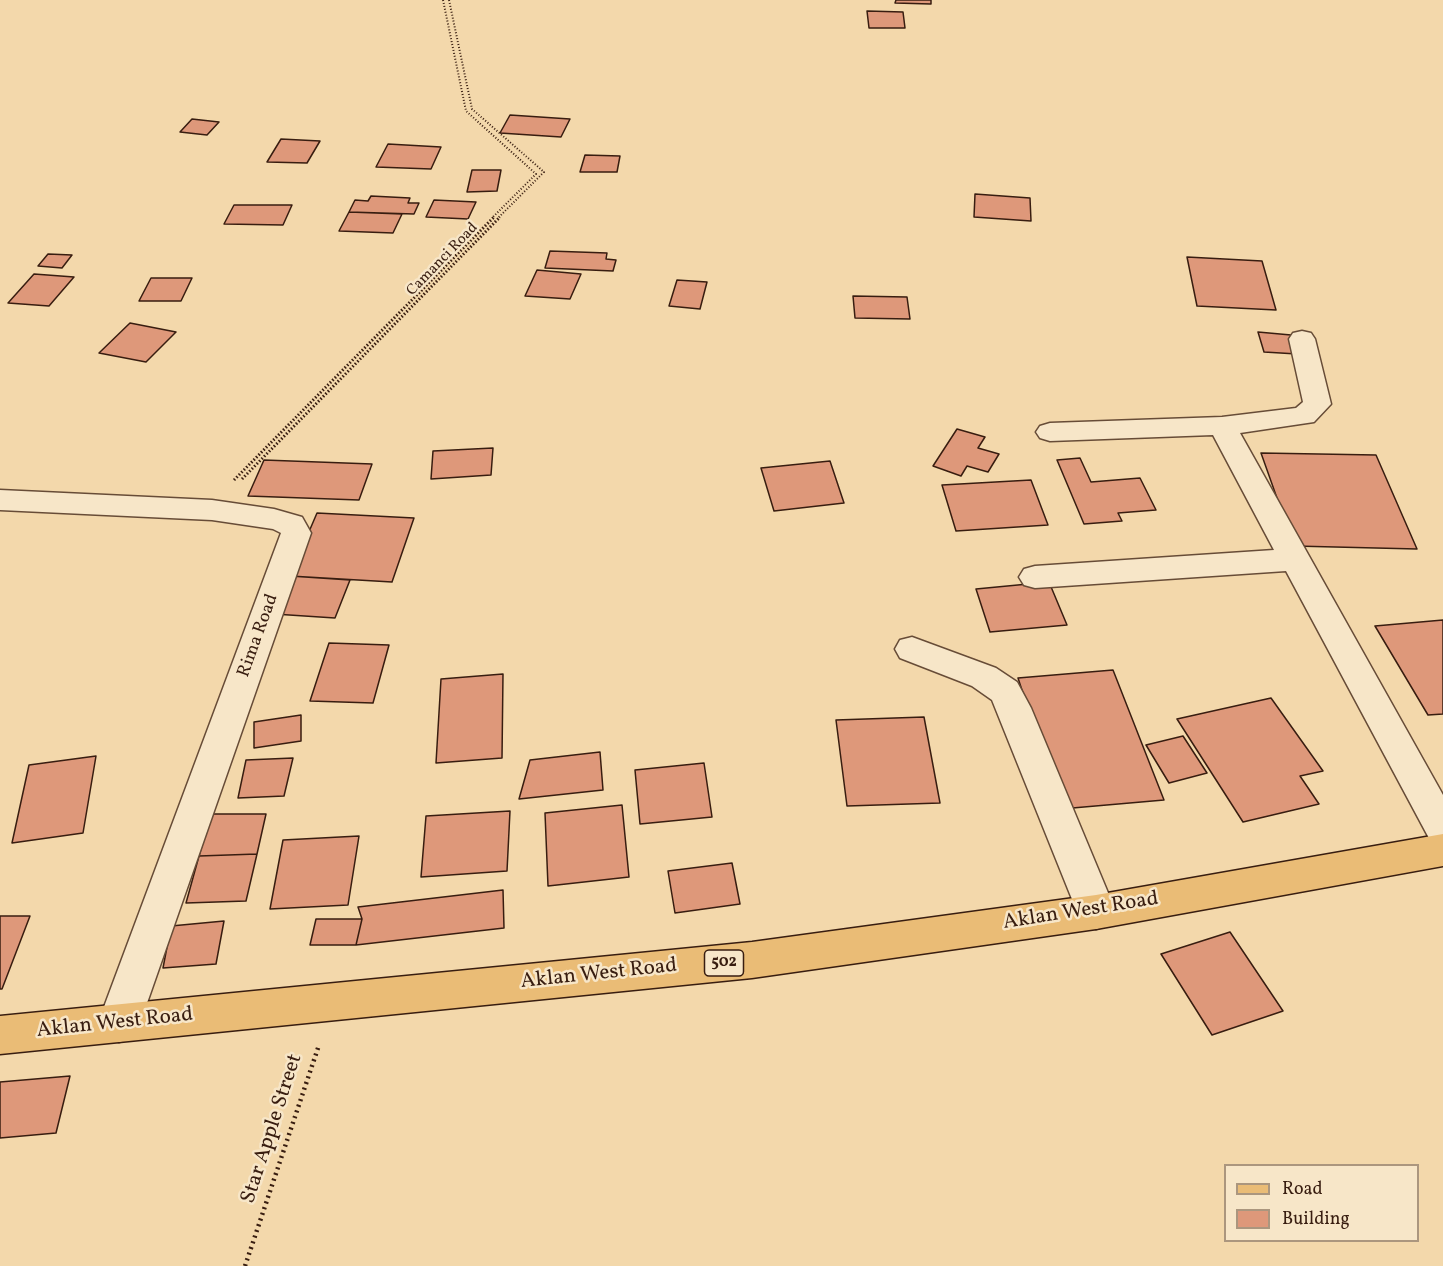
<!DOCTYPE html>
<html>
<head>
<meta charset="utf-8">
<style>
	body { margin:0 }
	#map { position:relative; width:1443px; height:1266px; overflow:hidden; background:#f3d8ab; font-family:Vollkorn,serif }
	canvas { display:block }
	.legend { position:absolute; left:1224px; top:1164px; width:195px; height:78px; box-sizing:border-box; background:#f7e6c8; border:2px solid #ab967e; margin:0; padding:8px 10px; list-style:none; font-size:18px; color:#381d10 }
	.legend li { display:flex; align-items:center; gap:12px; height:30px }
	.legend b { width:30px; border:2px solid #ab967e }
</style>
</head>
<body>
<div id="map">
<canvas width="1443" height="1266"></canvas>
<ul class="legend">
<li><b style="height:8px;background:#eabc76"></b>Road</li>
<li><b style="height:16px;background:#de987a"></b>Building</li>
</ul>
</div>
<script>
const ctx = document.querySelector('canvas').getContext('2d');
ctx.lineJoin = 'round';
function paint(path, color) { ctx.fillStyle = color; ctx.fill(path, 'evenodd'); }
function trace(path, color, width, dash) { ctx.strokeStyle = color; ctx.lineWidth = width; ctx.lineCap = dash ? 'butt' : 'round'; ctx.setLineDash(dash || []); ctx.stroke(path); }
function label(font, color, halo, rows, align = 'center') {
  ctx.font = font + ' Vollkorn,serif'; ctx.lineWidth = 5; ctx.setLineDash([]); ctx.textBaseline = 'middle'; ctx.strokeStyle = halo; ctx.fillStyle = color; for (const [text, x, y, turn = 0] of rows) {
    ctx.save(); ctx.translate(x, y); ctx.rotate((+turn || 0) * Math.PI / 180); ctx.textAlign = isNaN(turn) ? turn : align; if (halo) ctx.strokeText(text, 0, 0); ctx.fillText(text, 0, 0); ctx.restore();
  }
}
const building = new Path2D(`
	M896,0H931V4L895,3Z
	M867,11L903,12L905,28H869Z
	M510,115L570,119L561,137L500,133Z
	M192,119L219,122L207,135L180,132Z
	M281,139L320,141L307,163L267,162Z
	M388,144L441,147L431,169L376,167Z
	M585,155L620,156L617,172H580Z
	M472,170H501L497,191L467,192Z
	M975,194L1030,198L1031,221L974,217Z
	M371,196L410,198L408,203H419L414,214L349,212L355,200L368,201Z
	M434,200L476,202L468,219L426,217Z
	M234,205H292L283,225L224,224Z
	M349,212L402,214L393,233L339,231Z
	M550,251L607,253L606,259L616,260L613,271L545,268Z
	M48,254L72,255L62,268L38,266Z
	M1187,257L1262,261L1276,310L1197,306Z
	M537,270L581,274L570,299L525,296Z
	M34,274L74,277L49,306L8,303Z
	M151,278H192L181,301H139Z
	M677,280L707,282L700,309L669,306Z
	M853,296L907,297L910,319L855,318Z
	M130,323L176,332L146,362L99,353Z
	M1258,332L1291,335L1297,354L1264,352Z
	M957,429L985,437L978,448L999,454L988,472L967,466L961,476L933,466Z
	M493,448L491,475L431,479L433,451Z
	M1261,453L1376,455L1417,549L1294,546Z
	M1080,458L1091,482L1140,478L1156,510L1118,513L1122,521L1084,524L1057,460Z
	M264,460L372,464L359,500L248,496Z
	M830,461L844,503L774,511L761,468Z
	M1031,480L1048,525L956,531L942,485Z
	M317,513L414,518L392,582L290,576Z
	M290,576L350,580L335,618L274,614Z
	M1049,582L1067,625L990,632L976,589Z
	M1443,620V714L1428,715L1375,626Z
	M329,643L389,645L373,703L310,701Z
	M1113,670L1164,800L1061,809L1018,678Z
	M503,674L502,758L436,763L441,679Z
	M1271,698L1323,771L1300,776L1319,804L1243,822L1177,719Z
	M301,715V741L254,748V722Z
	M924,717L940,803L847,806L836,720Z
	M1183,736L1207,773L1169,783L1146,745Z
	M600,752L603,790L519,799L530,760Z
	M96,756L83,833L12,843L29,765Z
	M293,758L284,796L238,798L246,760Z
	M704,763L712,817L640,824L635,770Z
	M622,805L629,877L548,886L545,813Z
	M510,811L507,871L421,877L426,816Z
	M211,814H266L257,854L199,856Z
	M359,836L348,905L270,909L283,840Z
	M257,854L246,901L186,903L199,856Z
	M732,863L740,904L675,913L668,871Z
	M503,890L504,928L356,945L362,919L358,907Z
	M0,916H30L2,989H0Z
	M316,919H362L356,945H310Z
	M224,921L216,964L163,968L171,926Z
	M1230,932L1283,1011L1212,1035L1161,954Z
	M70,1076L56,1133L0,1138V1082Z`);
paint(building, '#de987a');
trace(building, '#381d10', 1.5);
const minor = new Path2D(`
	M1302,331L1311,333L1315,339L1331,404L1314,422L1240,433L1443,795V844L1430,840L1286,571L1035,588L1024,585L1019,577L1024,569L1035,566L1274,550L1213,435L1050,441L1040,438L1036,432L1040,426L1050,423L1222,417L1296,408L1303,402L1289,339L1293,333Z
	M0,490L212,500L274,509L302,517L311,533L140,1023L134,1037L119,1042L104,1037L98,1023L281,533L273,529L212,520L0,510Z
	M912,637L996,668L1017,682L1031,708L1116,912L1110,924L1096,929L1082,924L992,700L972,686L900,658L895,649L900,640Z`);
const major = new Path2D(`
	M1443,834V866L1096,929L752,978L0,1054V1016L752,942L1096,895Z`);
trace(minor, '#674c37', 3);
trace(major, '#381d10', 3);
trace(new Path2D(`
	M443,0L466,111L536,174L492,218
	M449,0L472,109L544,172L498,218`), '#381d10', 2, [1, 2]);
trace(new Path2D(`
	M242,479L500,217
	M234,480L494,217`), '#381d10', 3, [1.5, 2]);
trace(new Path2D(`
	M245,1266L319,1045`), '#381d10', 4.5, [2, 4]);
paint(minor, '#f7e6c8');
paint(major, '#eabc76');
label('15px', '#381d10', '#f7e6c8', [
	["Camanci Road",443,260,-46]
]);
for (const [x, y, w] of [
	[724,963,39]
]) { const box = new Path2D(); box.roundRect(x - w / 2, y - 13, w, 26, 4.5); ctx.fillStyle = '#f7e6c8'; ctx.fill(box); trace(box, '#381d10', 1.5); }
label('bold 16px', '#381d10', null, [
	["502",724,963]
]);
label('18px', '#381d10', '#f7e6c8', [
	["Rima Road",259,636,-70]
]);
label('21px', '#381d10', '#f7e6c8', [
	["Aklan West Road",1081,912,-9],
	["Aklan West Road",599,975,-6],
	["Aklan West Road",115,1024,-6],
	["Star Apple Street",273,1129,-72]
]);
</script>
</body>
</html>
